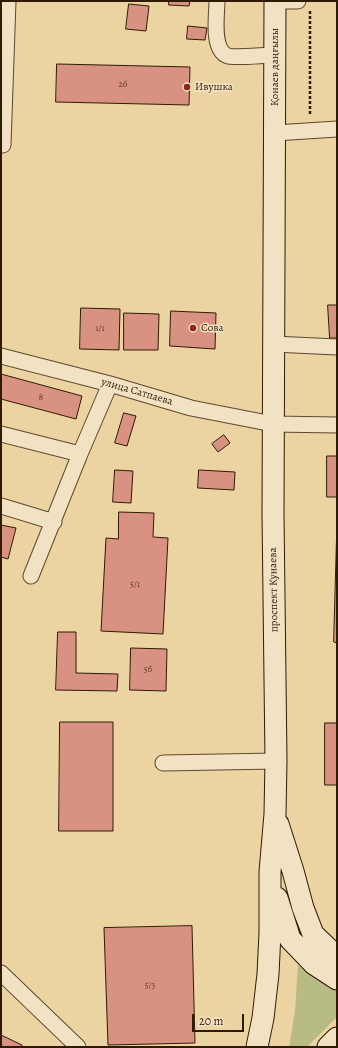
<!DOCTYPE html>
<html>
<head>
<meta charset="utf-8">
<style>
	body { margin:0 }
	#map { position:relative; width:338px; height:1048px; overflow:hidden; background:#ebd3a2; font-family:Alegreya,serif }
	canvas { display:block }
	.frame { position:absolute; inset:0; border:2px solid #2f1a04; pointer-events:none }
	.scale { position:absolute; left:192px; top:1014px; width:52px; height:18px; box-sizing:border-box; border:2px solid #2f1a04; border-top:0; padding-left:5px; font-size:12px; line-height:14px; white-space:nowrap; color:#2f1a04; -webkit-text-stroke:3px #f2e2c3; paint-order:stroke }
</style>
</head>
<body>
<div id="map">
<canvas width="338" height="1048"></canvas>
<div class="frame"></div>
<div class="scale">20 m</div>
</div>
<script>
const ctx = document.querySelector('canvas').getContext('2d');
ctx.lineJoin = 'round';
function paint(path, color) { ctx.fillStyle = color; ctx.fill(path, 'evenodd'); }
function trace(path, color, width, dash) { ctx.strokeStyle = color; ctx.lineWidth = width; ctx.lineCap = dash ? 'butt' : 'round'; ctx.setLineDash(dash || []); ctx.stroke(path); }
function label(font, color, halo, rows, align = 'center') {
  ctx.font = font + ' Alegreya,serif'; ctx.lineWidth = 3; ctx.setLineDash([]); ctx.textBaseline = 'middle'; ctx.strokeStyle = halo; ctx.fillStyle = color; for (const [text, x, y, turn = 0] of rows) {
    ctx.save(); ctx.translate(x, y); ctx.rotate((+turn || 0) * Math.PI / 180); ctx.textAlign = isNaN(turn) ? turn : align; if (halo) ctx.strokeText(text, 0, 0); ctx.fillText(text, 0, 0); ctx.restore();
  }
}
paint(new Path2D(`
	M298,965L315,978L337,991V1017L307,1047H289L295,1011Z`), '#b8bc84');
const building = new Path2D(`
	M169,1H190L189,6L169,5Z
	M129,4L149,6L146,31L126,29Z
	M188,26L207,28L205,40L187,39Z
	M57,64L190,67L189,105L56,102Z
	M328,305H337V338H330Z
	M81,308L120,309L119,350L80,349Z
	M171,311L216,313L215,349L170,346Z
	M124,313L159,314L158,350H124Z
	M1,374L82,396L76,419L1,399Z
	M124,413L136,416L127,446L115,443Z
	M224,435L230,443L218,452L212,444Z
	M327,456H337V497H327Z
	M115,470L133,471L131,503L113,502Z
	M199,470L235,472L234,490L198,488Z
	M119,512L154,513L153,537L168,538L163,634L101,631L106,538L118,539Z
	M337,522V643L334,642Z
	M1,525L16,528L8,559L1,557Z
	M58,632H76V673L118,674L117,691L56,690Z
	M131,648L167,649L166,691L130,690Z
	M60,722H113V831H59Z
	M325,723H337V785H325Z
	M192,926L195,1043L108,1045L104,928Z
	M1,1035L22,1045L21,1047H1Z`);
paint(building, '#d99282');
trace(building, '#2f1a04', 1);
const street = new Path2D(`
	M217,1C217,15 211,50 228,56C234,58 265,55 274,55
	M275,1H298
	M275,133L337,129
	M1,145H3L8,1
	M273,344L337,347
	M1,356L110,384L191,408L273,424L337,425
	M1,434L80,454
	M1,506L54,522
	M31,576L80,454L110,384
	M163,763L276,761
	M1,973L78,1047`);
const secondary = new Path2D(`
	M278,824L293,871L303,908L313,934L337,957
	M277,898L290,939L314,964L337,979
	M257,1047L263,1018L268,974L270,933V872L275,814L276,761L273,514L275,1
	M328,1047L337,1038`);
trace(street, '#5e482c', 17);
trace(secondary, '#2f1a04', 23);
trace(new Path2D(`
	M310,114V11`), '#2f1a04', 2.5, [3, 2]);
trace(street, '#f2e2c3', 15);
trace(secondary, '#f2e2c3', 21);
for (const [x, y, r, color] of [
	[187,87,4,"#8f2418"],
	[193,328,4,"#8f2418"]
]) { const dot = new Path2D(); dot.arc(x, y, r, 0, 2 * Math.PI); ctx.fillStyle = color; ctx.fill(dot); trace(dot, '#f2e2c3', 1.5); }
label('9px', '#5a3824', null, [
	["2б",123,85],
	["1/1",100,329],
	["8",41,398],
	["5/1",135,585],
	["5б",148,670],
	["5/3",150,986]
]);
label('11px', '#2f1a04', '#f2e2c3', [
	["Қонаев даңғылы",275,67,-90],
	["улица Сатпаева",137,392,16],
	["проспект Кунаева",274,590,-91]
]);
label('11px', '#2f1a04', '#f2e2c3', [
	["Ивушка",195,87],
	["Сова",201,328]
], 'left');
</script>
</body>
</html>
